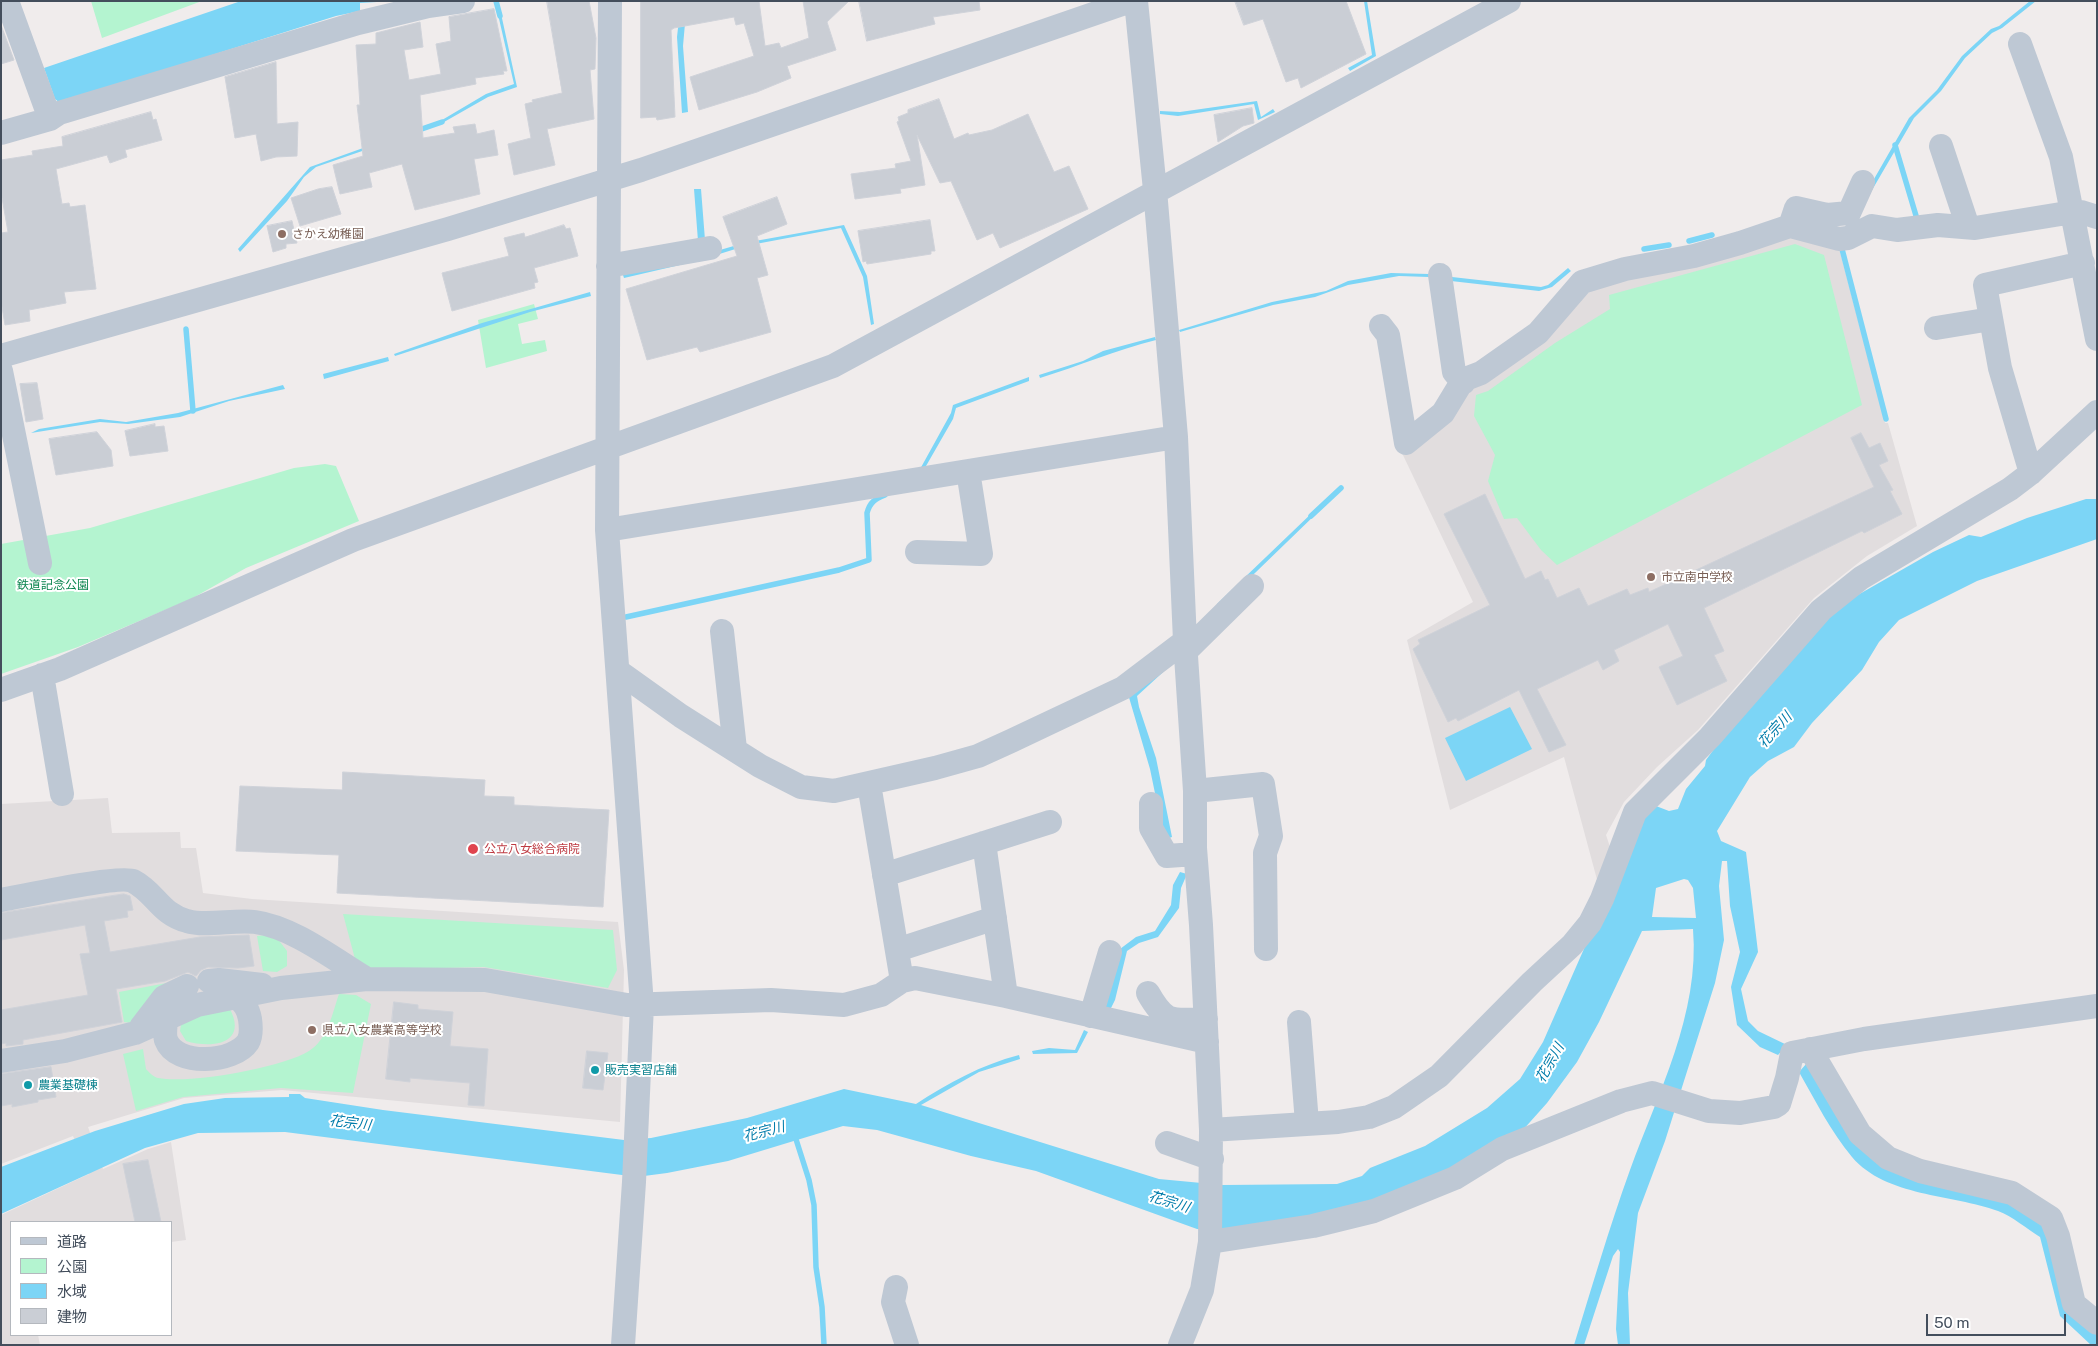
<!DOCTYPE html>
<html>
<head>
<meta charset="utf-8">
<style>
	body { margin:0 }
	#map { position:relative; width:2098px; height:1346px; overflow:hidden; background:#f0ecec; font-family:"Public Sans","Noto Sans JP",sans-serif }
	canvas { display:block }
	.frame { position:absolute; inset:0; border:2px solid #434e5c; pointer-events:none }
	.legend { position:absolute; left:10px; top:1221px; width:162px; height:115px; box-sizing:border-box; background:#fff; border:1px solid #b4b8be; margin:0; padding:6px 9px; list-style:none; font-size:15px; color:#434e5c }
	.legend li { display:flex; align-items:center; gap:10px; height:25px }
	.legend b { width:25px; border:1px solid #b4b8be }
	.scale { position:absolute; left:1926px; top:1314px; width:140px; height:22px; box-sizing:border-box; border:2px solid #434e5c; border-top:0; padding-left:6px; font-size:15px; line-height:18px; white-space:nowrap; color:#434e5c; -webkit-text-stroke:4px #fff; paint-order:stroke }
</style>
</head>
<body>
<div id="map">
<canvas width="2098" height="1346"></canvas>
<div class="frame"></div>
<ul class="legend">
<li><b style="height:6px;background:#bec8d4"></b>道路</li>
<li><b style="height:14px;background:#b4f4d0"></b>公園</li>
<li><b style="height:14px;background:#7cd5f6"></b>水域</li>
<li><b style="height:14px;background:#caced5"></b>建物</li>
</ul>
<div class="scale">50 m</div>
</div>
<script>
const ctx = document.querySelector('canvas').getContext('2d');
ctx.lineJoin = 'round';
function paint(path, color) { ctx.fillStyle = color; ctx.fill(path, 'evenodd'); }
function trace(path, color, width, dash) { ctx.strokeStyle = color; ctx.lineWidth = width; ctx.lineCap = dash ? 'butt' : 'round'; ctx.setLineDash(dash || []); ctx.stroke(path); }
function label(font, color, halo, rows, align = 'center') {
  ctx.font = font + ' "Public Sans","Noto Sans JP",sans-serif'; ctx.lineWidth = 4; ctx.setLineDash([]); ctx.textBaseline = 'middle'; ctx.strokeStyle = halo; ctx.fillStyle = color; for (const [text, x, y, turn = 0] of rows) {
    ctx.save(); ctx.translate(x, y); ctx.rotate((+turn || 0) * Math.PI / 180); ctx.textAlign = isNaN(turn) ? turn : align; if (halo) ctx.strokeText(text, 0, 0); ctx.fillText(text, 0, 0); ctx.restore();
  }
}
paint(new Path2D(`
	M1787,237L1838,244L1885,423H1888L1917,526L1867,556L1814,598L1698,730L1657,767L1624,802L1606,835L1610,847L1599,887L1564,757L1450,810L1407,640L1473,602L1402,453L1469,385L1592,285Z
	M108,798L112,833L180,832L181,848H196L203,893L252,899L618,922L624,970L620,1122L282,1090L184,1098L88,1127L103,1169L148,1149L171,1142L186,1240L171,1242V1222H11V1335H38L40,1345H1V1215L89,1174L73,1136L1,1164V804Z`), '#e1ddde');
paint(new Path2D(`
	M91,1H202L102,38Z
	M1795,244L1824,255L1862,405L1557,565L1541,550L1517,518L1504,519L1488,481L1495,455L1474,416L1476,395L1488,391L1555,343L1610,309L1609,295Z
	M534,304L538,319L518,324L522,344L545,340L547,351L486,368L478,320Z
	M325,464L336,466L359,521L246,568L191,599L78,647L1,674V544L90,528L294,468Z
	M343,914L613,930L617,970L608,988L484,967L366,970L355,959Z
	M274,934L287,951V966L277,972L263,971L257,936Z
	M172,982L131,1023L124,1022L119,992Z
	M339,994L356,995L371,1004L353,1093L281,1088L183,1097L136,1111L123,1054L143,1049L146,1069C149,1072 153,1077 158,1078C190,1084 281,1068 309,1051C328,1039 332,1014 339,994Z
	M230,1009C248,1044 212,1049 186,1041L180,1031L182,1019Z`), '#b4f4d0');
paint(new Path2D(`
	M241,1H394L360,3V11L336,16L60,103L55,99L44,68Z
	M681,1H687L683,46L688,112L682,113L677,37Z
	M1364,1H1367L1376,56L1350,71L1348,68L1372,55Z
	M2030,1H2036L2002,28L1992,33L1965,58L1941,91L1914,118L1868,197L1824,219L1870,186L1909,118L1937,90L1962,56L1991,29L1999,26Z
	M500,9L517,87L488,97L437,126V123L486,94L514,84L497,10Z
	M1257,101L1261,117L1273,109L1275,112L1258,120L1254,104L1178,116L1160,114V111L1180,112Z
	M419,128L420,131L316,167L304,177L287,201L240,252L238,249L310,167Z
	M694,189H701L705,240L698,241Z
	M844,225L867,276L874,324L871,325L863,277L841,228L745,246L697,261L624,278L623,275L696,257L744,243Z
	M1568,268L1571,271L1552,287L1539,291L1451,281L1452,277L1541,287L1548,285Z
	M1391,273L1429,274V277L1399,276L1348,285L1315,297L1273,305L1180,332L1179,330L1272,302L1326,291L1348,281Z
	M590,292L591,296L530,312L395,356L394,354L482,323Z
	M1155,337L1156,340C1116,350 1079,366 1040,378L1039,375L1083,361L1103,351Z
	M388,357L389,361L324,379L323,374Z
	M1029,377V381L956,408L953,419L922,473L919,471L951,413L953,405Z
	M283,385L285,389L229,401L180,417L128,424L100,422L31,433L39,429L100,419L126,422L178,413Z
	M2086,499H2097V539L1977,581L1899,620L1879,642L1862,670L1812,723L1794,747L1768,761L1750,777L1717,831L1721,841L1746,852L1758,952L1741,989L1748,1021L1758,1031L1787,1045L1778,1055L1760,1047L1737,1025L1731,987L1740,952L1730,906L1727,861H1722L1719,886L1724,940L1715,983L1665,1141L1638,1213L1628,1293L1630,1345H1618L1616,1329L1620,1252L1618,1249L1613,1256L1584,1345H1574C1592,1287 1609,1228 1630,1170C1658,1093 1700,1014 1693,929L1642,931L1599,1022L1577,1062L1547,1103L1522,1131L1384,1203L1226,1233L1197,1229L1036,1171L971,1156L877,1130L843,1126L728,1161L667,1173L644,1176L622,1175L285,1132L198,1133L145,1148L1,1214V1167L95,1131L184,1104L225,1098L289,1097V1094H300L305,1098L383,1110L624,1140L651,1138L747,1118L844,1089L916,1104C948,1083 981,1065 1019,1055L1020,1059L979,1072L921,1105L1159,1179L1223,1185L1337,1184L1362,1176L1370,1168L1425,1146L1487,1108L1520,1079L1543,1042L1642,817L1656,806L1669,811L1678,809L1686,789L1705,766L1706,760L1728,730L1833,612L1856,596L1933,552L1969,535L1981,537L2027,518ZM1684,879L1688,880L1693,888L1696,918L1652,917L1656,888Z
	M1315,510L1317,513L1225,602L1217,604Z
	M1173,663L1137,696L1139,707L1156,758L1172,837L1166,839L1163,832L1150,769L1128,694Z
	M1510,707L1532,749L1466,781L1445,738Z
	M1180,872L1187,874L1181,888L1179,908L1158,937L1139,943L1127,951L1115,1000L1110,1010L1104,1008L1120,949L1136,937L1155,931L1171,905L1173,885Z
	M1084,1030L1088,1032L1077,1053L1033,1054L1032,1051L1049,1048L1075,1050Z
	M1807,1063L1853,1133L2003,1198L2049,1227L2097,1333V1345H2091L2060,1316L2040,1237C2027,1229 2012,1216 1998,1211C1952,1194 1886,1197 1852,1157C1831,1132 1815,1100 1799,1072Z`), '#7cd5f6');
trace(new Path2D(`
	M496,1L500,16
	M416,131L442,122
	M1895,145L1917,219L1913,220
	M1689,241L1712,235
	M1644,249L1669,245
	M1842,249L1886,419
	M186,329L193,411
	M1311,516L1341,488
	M626,617L839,570L869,560L867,513C870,502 875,499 885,495
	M794,1133L809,1180L814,1205L816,1267L822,1307L824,1345`), '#7cd5f6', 5.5);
const building = new Path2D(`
	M547,1H589L596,38L595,69L590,70L594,119L547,129L555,165L514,175L508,144L531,138L525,104L533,102L532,100L562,93Z
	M641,1H759L765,46L779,43L781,48L809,38L803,1H849L827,22L836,50L787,66L791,78L757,92L699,110L690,77L754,56L744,23L736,25L734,17L674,28L671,30L675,117L657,120L656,117L641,118Z
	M859,1H979L980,10L933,17L935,24L867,41Z
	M1235,1H1346L1366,54L1301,88L1298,78L1286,82L1263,19L1244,25Z
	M494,9L507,71H503L504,74L475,78L476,84L420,95L423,138L455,133L453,127L475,124L477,134L494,130L498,155L474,159L480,194L415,210L402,164L369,173L372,187L340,194L333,165L363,156L357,105H360L356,45L376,44V33L420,22L423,47L404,50L409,80L441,74L436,44L451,41L449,17Z
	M1,25L14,60L1,64Z
	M276,62L277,124L298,122L297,156L276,157L261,161L256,134L235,138L225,77Z
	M939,99L954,139L968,133L969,135L992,130L1028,114L1054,172L1069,166L1088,209L1000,248L993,233L977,240L951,181L940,183L917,135L925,185L900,189L901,193L855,199L851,174L896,168L895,164L911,161L897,122L899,121L898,117L908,113V110Z
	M1252,108L1254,123L1243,126L1218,142L1214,115Z
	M151,112L153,120L156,119L162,140L125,150L127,157L110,163L107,155L56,169L62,204L69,203L70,207L85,205L96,289L64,292L66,303L29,310L30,321L5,325L1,301V233L8,232L1,192V160L33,155L32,151L63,146L62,137Z
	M332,187L341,214L300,226L291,198L318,189Z
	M777,197L787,224L757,236L768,275L757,278L771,332L700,352L697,347L647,360L626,289L737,256L723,217Z
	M930,220L935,251H931V254L867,264L866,261L863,262L858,231Z
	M292,221L297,243L286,244V248L273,252L267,226Z
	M564,225L566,229L570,228L578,256L534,268L538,282L534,283L535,288L452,311L442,273L509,256L504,238L524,233L525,237Z
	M37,383L43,419L26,422L20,384Z
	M155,424V427L164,426L168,451L130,456L125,431Z
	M97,432L111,450L113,466L56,475L49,439Z
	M1861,433L1869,448L1880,443L1888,461L1879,465L1893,490L1890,491L1902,514L1864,533L1862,531L1704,608L1724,651L1714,655L1727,681L1677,705L1659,667L1683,656L1668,624L1614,650L1619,661L1603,670L1598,660L1537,689L1566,745L1549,752L1519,690L1458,721L1456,718L1448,722L1413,649L1420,644L1418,640L1490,605L1444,514L1485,494L1525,579L1541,571L1545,580L1548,579L1557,598L1579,588L1588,606L1627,589L1630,595L1648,588L1649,592L1874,487L1851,438Z
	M343,772L485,780L484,796L514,797V805L609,810L603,907L337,893L339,855L236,851L240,786L342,790Z
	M124,894L130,896L133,910L127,911L128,917L104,921L110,952L200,937L249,935L254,966L238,968L208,967L201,970L196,976L188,972L165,981L116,989L122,1022L23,1040V1044L6,1046V1043L1,1044V1010L88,995L80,954L90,953L85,925L1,940V913Z
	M394,1002L418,1005V1009L453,1012L450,1046L488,1049L484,1106L468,1105L470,1083L410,1078V1082L386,1079Z
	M587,1051L608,1053L603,1090L583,1088Z
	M51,1067L56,1097L38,1100V1102L12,1107V1104L1,1106V1074Z
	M148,1160L161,1222H135L123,1164Z`);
paint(building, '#caced5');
trace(building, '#cfd2d9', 1);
trace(new Path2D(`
	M7,1L50,119
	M610,1L607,530L642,1005L634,1182L623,1345
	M1136,1L1155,190L1176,437L1185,641L1195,791V848L1201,925L1211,1130L1210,1242L1202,1290L1180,1345
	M2020,44L2061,157L2097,339
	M1,133L50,119L59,113L358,23L428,6L463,1
	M1941,146L1968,227
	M1790,226L1796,208L1827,215L1849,213L1863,182
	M608,266L710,248
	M1440,275L1454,372L1463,383
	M1381,326L1388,335L1406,443L1443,413L1460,385L1468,378L1481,373L1538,333L1582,282L1625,269L1694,256L1740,243L1790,226L1839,239L1848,238L1872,226L1897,230L1938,225L1975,228L2073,212H2081L2097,217
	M1936,328L1991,319
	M1,356L448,229L641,170L1131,1
	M1,371L40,563
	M2031,473L2000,368L1985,285L2083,263
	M607,530L1176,437
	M917,552L981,554L968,471
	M722,631L735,749
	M1185,652L1252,586
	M618,671L681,716L760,766L801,787L834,791L935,768L978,756L1011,741L1123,688L1185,641
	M42,675L62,794
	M1,690L60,669L353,540L833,366L1509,1
	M869,784L902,981
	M1195,791L1263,784L1271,836L1265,853L1266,949
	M1151,804V828L1167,856L1195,854
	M984,843L1006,996
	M884,875L1050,822
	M1,900C22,896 120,875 133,881C156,893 160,914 187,921C206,927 235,919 255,922C293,927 335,960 367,979
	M897,950L995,918
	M209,981L219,980L262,985
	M1148,993C1166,1025 1172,1020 1206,1019
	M1091,1016L1110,952
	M166,1017C166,1024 164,1034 166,1040C176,1067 234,1063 248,1042C252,1035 251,1026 250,1019C248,1008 244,1003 236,997
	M1299,1022L1307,1123
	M141,1027L164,997L187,986
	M1810,1049L1860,1134L1888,1158L1920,1171L2012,1193L2051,1218L2058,1236L2074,1304L2097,1323
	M1,1061L65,1051L135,1033L197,1005L281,988L367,979L485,980L627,1005L771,1000L844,1005L881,995L902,981L915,978L1006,996L1207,1042
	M1211,1130L1338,1122L1369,1117L1394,1107L1439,1076L1532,982L1572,945L1590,923L1602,899L1635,812L1710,737L1821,610L1861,578L2010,489L2031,473L2097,412
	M1167,1143L1212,1159
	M1210,1242L1313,1226L1374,1211L1455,1178L1502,1149L1621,1101L1652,1093L1709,1111L1740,1113L1774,1107L1779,1104L1787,1078L1792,1053L1864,1039L2097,1006
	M896,1287L893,1302L907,1345`), '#bec8d4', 24);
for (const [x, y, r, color] of [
	[282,234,5,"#8d6e63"],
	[1651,577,5,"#8d6e63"],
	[473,849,6,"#e0444e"],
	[312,1030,5,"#8d6e63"],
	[595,1070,5,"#0f9aa8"],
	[28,1085,5,"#0f9aa8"]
]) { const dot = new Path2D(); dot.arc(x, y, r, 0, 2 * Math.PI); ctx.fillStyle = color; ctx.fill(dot); trace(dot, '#fff', 2); }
label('12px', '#785e54', '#fff', [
	["さかえ幼稚園",292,234],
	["市立南中学校",1661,577],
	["県立八女農業高等学校",322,1030]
], 'left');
label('12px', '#0c854f', '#fff', [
	["鉄道記念公園",53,585]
]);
label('12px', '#be3a42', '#fff', [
	["公立八女総合病院",484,849]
], 'left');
label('12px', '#0d838f', '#fff', [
	["販売実習店舗",605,1070],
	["農業基礎棟",38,1085]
], 'left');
label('italic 14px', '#017caa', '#fff', [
	["花宗川",1775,730,-48],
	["花宗川",1550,1063,-61],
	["花宗川",350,1123,7],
	["花宗川",764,1132,-15],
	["花宗川",1169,1202,17]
]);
</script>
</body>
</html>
